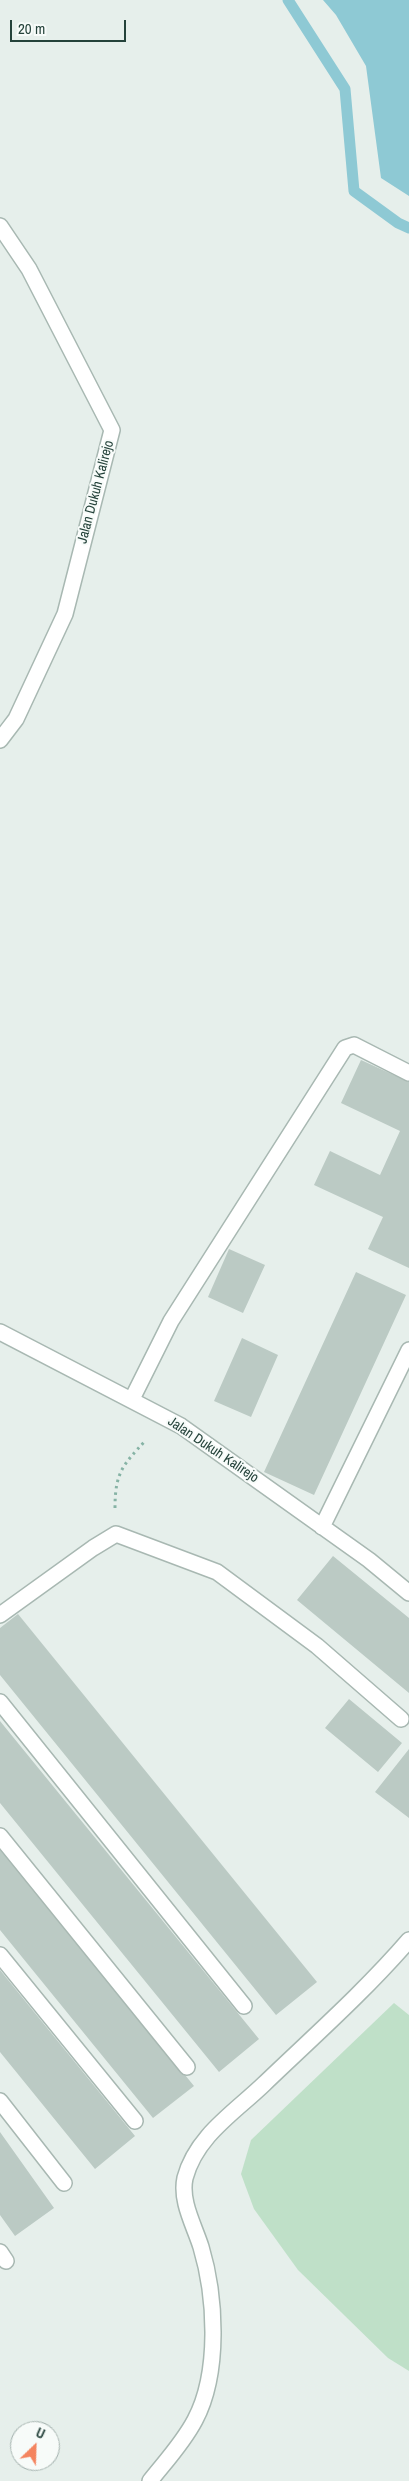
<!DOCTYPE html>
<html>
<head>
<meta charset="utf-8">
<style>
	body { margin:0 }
	#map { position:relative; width:409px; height:2481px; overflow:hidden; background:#e6efeb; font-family:"Archivo Narrow",sans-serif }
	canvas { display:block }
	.north { position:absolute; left:10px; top:2421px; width:50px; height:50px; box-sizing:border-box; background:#f7fbf9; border:1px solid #a3b1ad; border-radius:50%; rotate:24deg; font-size:14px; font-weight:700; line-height:20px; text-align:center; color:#24423a }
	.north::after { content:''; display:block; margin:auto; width:18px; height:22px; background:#f4845f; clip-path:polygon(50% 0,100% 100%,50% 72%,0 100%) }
	.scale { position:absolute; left:10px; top:20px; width:116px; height:22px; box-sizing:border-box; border:2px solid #24423a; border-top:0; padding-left:6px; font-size:15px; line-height:18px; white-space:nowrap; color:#24423a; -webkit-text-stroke:4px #f7fbf9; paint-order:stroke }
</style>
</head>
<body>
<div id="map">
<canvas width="409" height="2481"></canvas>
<div class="north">U</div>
<div class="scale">20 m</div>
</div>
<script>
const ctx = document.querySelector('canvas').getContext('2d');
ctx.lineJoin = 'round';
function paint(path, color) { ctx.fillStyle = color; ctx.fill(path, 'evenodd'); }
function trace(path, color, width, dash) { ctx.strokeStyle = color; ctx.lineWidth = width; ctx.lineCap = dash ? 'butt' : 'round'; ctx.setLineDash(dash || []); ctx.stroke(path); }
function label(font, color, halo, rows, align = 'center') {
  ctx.font = font + ' "Archivo Narrow",sans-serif'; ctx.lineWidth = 4; ctx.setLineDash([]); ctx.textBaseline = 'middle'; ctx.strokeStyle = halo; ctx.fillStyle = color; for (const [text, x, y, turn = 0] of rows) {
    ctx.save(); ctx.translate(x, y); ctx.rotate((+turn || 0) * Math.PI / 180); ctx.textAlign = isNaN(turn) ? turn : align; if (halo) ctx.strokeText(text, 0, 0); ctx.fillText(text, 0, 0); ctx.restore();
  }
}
paint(new Path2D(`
	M394,2003L409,2015V2371L388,2358L298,2270L254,2209L241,2174L251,2140Z`), '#bfe0c8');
paint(new Path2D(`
	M323,0H409V196L381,178L366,66L336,15Z`), '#8ec9d4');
trace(new Path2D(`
	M288,0L345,89L354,191L398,223L409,228`), '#8ec9d4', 11);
paint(new Path2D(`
	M361,1060L409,1082V1268L368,1249L383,1217L314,1185L330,1151L380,1175L400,1131L341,1103Z
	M229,1249L265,1265L243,1313L208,1297Z
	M356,1272L406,1295L314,1495L264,1472Z
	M242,1338L278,1355L251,1417L214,1401Z
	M333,1556L409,1618V1693L297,1600Z
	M18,1614L317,1982L276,2015L0,1675V1628Z
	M349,1699L402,1743L378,1772L325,1728Z
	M0,1721L259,2039L219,2072L0,1803Z
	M409,1749V1818L375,1792Z
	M0,1848L194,2086L153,2118L0,1930Z
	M0,1970L135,2136L95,2169L0,2052Z
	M0,2132L54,2208L15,2236L0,2215Z`), '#bbcac4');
const minor = new Path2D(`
	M0,226L29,269L112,430L65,614L16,719L0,740
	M0,1332L181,1426L369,1560L409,1593
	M132,1399L171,1321L345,1048L354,1045L409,1073
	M322,1527L409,1350
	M0,1615L93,1548L116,1534L217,1572L317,1646L401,1719
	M0,1702L244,2006
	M0,1836L187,2067
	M0,1955L135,2121
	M0,2101L64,2183
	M0,2252L6,2261
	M150,2481C165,2462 183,2443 195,2420C220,2373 216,2297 201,2247C194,2225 180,2201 185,2178C196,2136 235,2112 264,2084C313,2037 365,1991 409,1940`);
trace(minor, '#a8b8b2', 18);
trace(new Path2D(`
	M115,1508C115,1472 123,1465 146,1440`), '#86b3a5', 3, [2.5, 4]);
trace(minor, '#fff', 15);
label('14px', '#24423a', '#f7fbf9', [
	["Jalan Dukuh Kalirejo",96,492,-75],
	["Jalan Dukuh Kalirejo",213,1450,34]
]);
</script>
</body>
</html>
